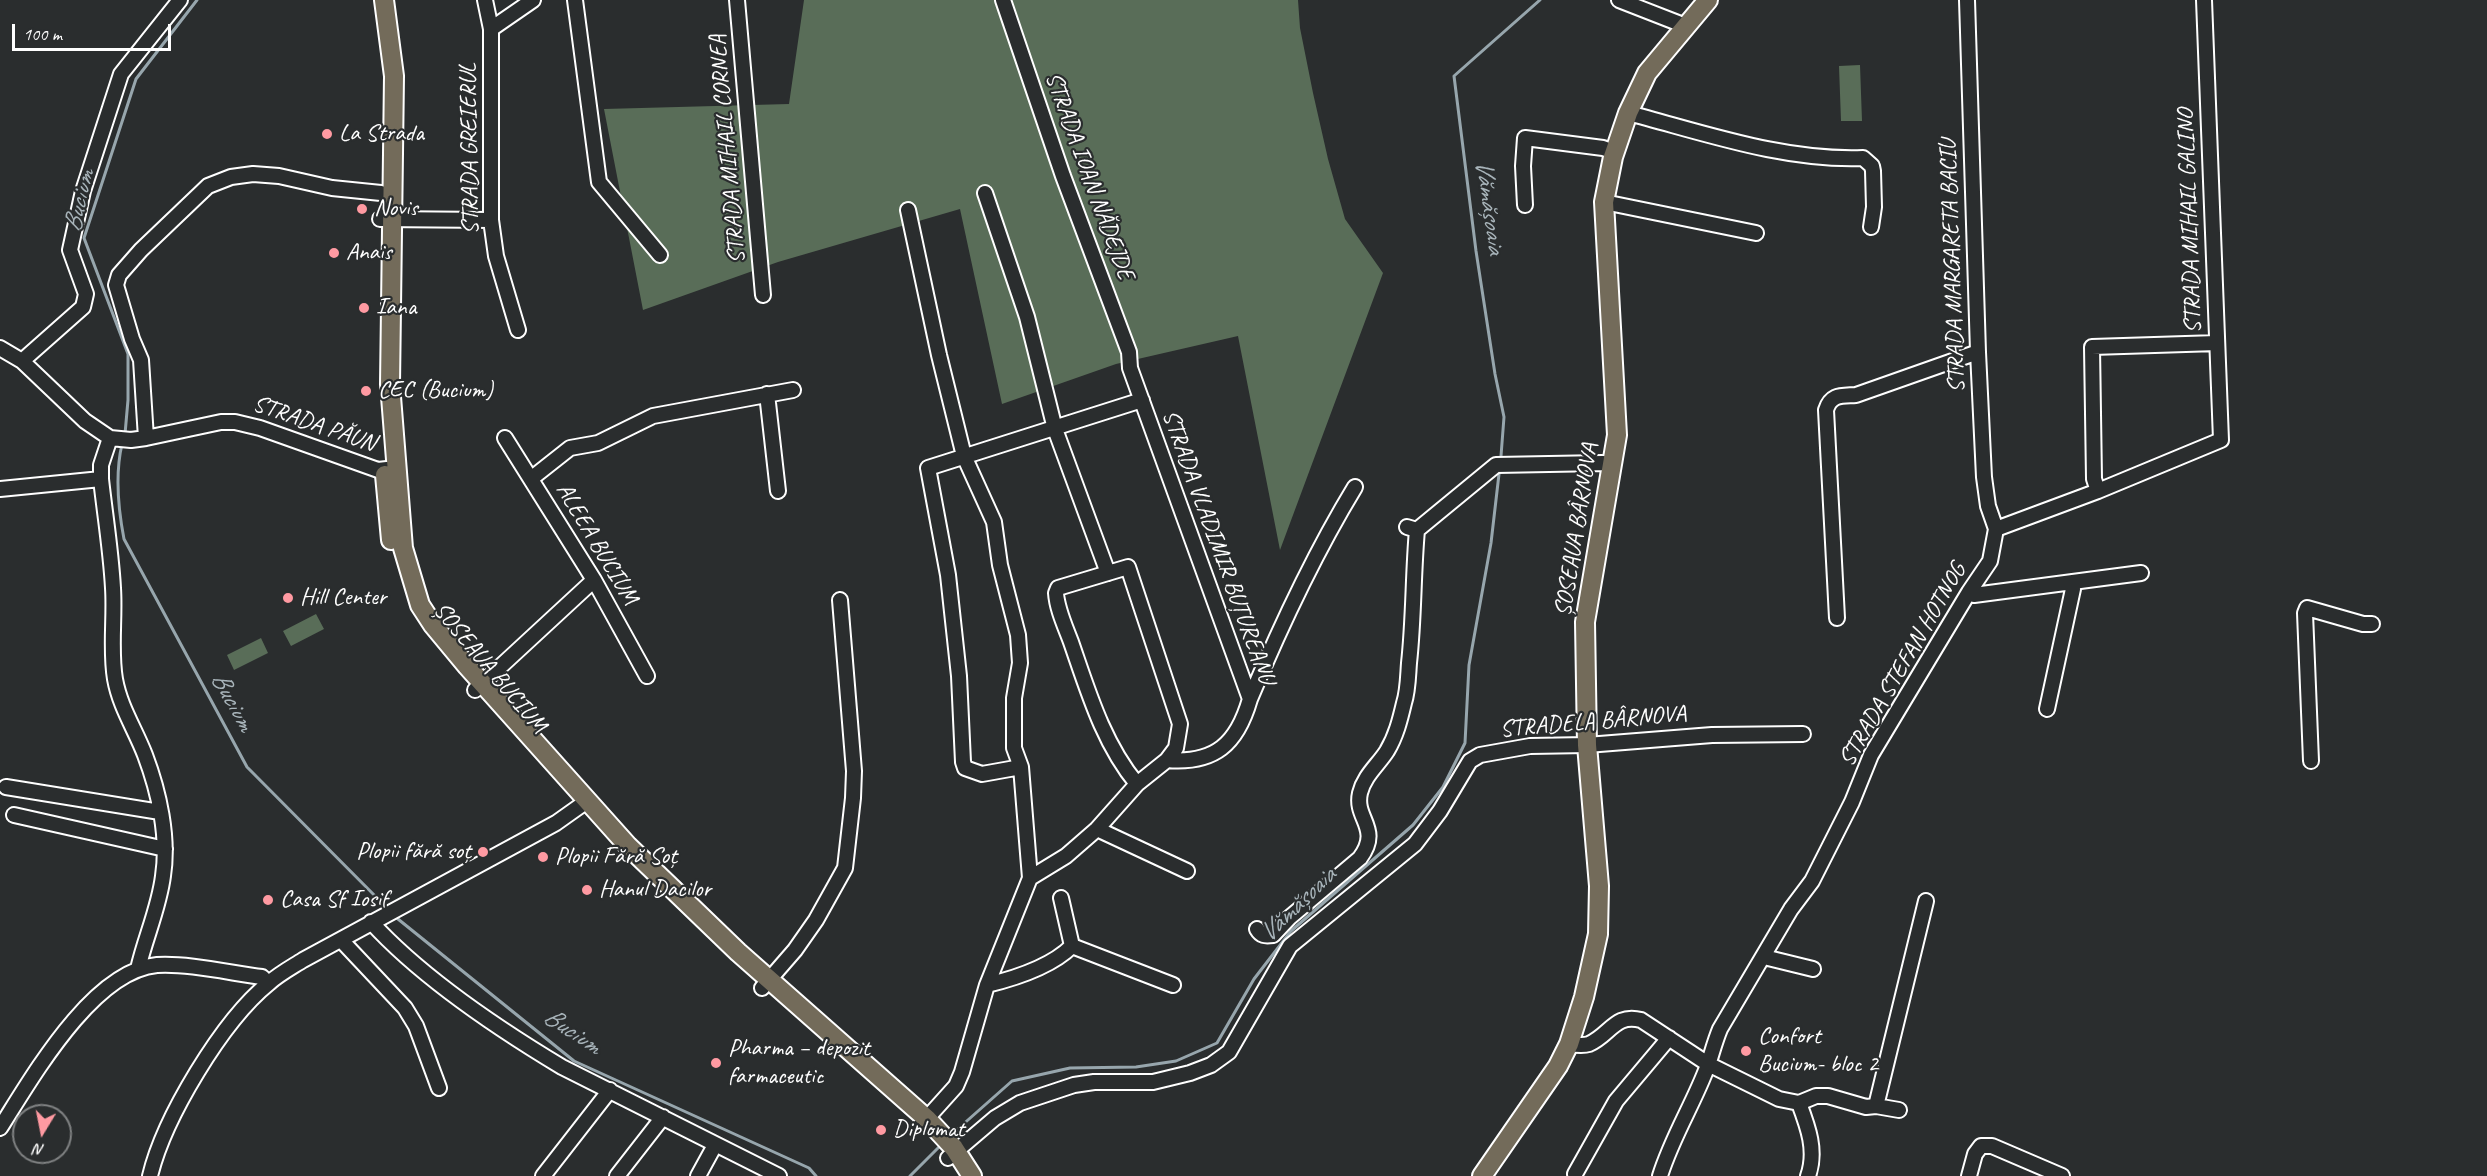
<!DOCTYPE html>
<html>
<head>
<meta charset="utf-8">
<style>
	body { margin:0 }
	#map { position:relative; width:2487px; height:1176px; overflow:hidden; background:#2a2d2e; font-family:Caveat,sans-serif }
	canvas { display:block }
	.north { position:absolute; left:12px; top:1104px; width:60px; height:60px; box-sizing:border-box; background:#2a2d2e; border:2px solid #7f8182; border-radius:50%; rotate:190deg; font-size:16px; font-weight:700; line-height:24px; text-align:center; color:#fff }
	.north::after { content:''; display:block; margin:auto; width:21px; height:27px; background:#ff9aa2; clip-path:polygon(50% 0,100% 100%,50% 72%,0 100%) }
	.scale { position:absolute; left:12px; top:24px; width:159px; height:27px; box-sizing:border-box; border:3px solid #fff; border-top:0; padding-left:8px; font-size:18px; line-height:21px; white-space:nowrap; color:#fff; -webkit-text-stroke:4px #2a2d2e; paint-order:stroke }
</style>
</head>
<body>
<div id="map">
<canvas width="2487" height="1176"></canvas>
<div class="north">N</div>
<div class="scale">100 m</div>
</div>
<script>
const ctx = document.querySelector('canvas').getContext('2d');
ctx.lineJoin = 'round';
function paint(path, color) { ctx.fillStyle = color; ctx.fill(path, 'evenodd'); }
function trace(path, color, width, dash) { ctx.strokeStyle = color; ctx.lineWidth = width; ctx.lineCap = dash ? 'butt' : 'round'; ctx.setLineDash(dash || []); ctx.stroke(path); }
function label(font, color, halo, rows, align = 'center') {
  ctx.font = font + ' Caveat,sans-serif'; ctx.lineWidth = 4.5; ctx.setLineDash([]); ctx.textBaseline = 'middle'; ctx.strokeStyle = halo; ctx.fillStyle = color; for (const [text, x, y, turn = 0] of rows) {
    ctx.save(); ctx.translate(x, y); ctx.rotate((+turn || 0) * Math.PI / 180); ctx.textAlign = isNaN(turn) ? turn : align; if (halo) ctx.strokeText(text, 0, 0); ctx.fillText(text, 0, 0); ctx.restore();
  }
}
paint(new Path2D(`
	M804,0H1298L1300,28L1313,93L1328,159L1345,219L1383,273L1280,550L1238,336L1116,364L1002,404L960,209L778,262L643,310L604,109L789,104Z
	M1860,65L1862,121H1841L1839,66Z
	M316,614L324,629L291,646L283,631Z
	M261,638L268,653L234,670L227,655Z`), '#596d58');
trace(new Path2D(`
	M125,434L128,400V354L84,238L136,79L197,0
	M122,444C115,474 118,508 124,539L247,767L389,910
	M1501,456L1504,417L1495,374L1476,251L1454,76L1540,0
	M393,915L574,1061L809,1168L816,1176
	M951,1135L1012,1081L1070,1068L1136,1067L1176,1061L1217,1043L1254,979L1291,931L1413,825L1443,787L1465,743L1469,665L1491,543L1499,474
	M910,1176L942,1144`), '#97a6ad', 3);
const minor = new Path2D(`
	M485,0L491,29V220L496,256L518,330
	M575,0L599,182L660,255
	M737,0L763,295
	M1003,0L1063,176L1129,352L1130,368L1250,699C1237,744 1215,764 1167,760
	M1619,0L1678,23L1683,28
	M1967,0L1978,352L1984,477L1988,506L1996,529
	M491,29L533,0
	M1628,113C1705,133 1783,161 1863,158L1872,166L1873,171L1874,207L1871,227
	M985,193L1027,317L1055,429L1108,573
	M1604,202L1756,233
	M1525,205L1523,166L1525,138L1603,148L1614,152
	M908,210L939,355L964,456L994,522L1000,565L1018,635L1020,663L1014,698V748L1021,767L1030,878
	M380,219L491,220
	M0,348L22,361L85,421L110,438L131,440L146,438L221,422H235L260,428L378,470L396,468
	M22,361L83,307L86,294L70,250L83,191L121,74L180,0
	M767,394L778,491
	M110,438L101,465V479C105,515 111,551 113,588C115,618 110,650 115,679C120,707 135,729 145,755C159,792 169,837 163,876C159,908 145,938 138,969
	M146,438L141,360L132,339L116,285L119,275L141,250L208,186L231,177L253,174L279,176L332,188L381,193
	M505,438L594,580L647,676
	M532,478L570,448L598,443L653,416L793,390
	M0,489L101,479
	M2098,491L2094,479L2092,347L2217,343
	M1407,527L1417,530L1496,465L1602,463L1613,465
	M1969,592L1974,595L2141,573
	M1837,618L1826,410C1831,394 1841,396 1856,395L1978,352
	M475,690L594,580
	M1250,699C1281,625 1313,556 1355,487
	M2047,709L2073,589L2072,582
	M2311,761L2305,613L2307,608L2363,624H2372
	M1021,767L982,774L965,768L963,762L959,676L948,575L928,468L1142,400
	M6,787L160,812
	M14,815L165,849
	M1097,829L1187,871
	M1061,898L1072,946
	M371,922C422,978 497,1028 562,1067L779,1176
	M1257,929C1261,936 1265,936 1273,935L1289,918L1360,858C1382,828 1354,819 1360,793C1364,776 1378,765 1387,751C1396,736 1400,720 1404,703C1408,691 1408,676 1409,663C1414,618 1413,574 1417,530
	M341,940L405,1008L416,1026L439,1088
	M1764,957L1813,969
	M987,985C1016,978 1051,967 1072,946L1173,985
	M762,988L795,950L816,920L845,868L853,798L854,771L840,600
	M1569,1044C1576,1045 1583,1046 1589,1044C1610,1035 1615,1013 1641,1020L1708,1064L1779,1099L1799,1103L1816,1096H1828L1866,1107L1876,1106L1899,1110
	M1799,1103C1808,1127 1817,1151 1808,1176
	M1876,1106L1926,901
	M920,1126L956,1086L962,1072L987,985L1030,878L1066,856L1097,829L1137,784L1167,760L1176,748L1180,724L1128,567L1058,588L1056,593C1057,609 1065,626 1071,642C1088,691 1103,743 1137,784
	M0,1128C32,1078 92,971 157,965C187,963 231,973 262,977L268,983
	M948,1158L995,1118L1020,1103L1074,1085L1094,1082H1153L1190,1073L1211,1065L1229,1052L1290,946L1415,844L1440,811L1470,761L1480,755L1530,746L1587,745L1712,735L1803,734
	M1575,1174L1616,1101L1669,1038
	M150,1176C164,1118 222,1021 269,983C279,974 292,967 303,960L556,823L587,801
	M543,1176L610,1090
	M617,1176L663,1117
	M698,1176L715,1145
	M1660,1176C1672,1137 1694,1103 1708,1065C1712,1053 1715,1041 1720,1029L1791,909L1812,881L1852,802L1871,755L1969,592L1990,561L1996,529L2098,491L2221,440L2204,0
	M1969,1176L1975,1154L1981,1146H1992L2062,1176`);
const major = new Path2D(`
	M384,0L394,76L390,384L403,548L420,605L433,625L467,666L628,846L738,952L927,1119L954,1148L972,1176
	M385,475L391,540
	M1482,1176L1558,1066L1569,1044L1584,997L1598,934L1599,886L1587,745L1585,622L1617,435L1604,202L1613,157L1628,113L1647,73L1708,0`);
trace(minor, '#fff', 18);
trace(major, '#fff', 22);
trace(minor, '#2a2d2e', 14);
trace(major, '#736b5a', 18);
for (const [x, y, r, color] of [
	[327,134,6,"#ff9aa2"],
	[362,209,6,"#ff9aa2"],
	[334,253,6,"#ff9aa2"],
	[364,308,6,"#ff9aa2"],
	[366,391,6,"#ff9aa2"],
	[288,598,6,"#ff9aa2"],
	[483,852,6,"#ff9aa2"],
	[543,857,6,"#ff9aa2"],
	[587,890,6,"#ff9aa2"],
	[268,900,6,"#ff9aa2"],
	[1746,1051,6,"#ff9aa2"],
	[716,1063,6,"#ff9aa2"],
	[881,1130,6,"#ff9aa2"]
]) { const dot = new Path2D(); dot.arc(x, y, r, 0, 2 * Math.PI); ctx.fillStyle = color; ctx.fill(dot); trace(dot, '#2a2d2e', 2); }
label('24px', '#fff', '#2a2d2e', [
	["La Strada",339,134],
	["Novis",374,209],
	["Anais",346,253],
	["Iana",376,308],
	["CEC (Bucium)",378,391],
	["Hill Center",300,598],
	["Plopii fără soț",471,852,"right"],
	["Plopii Fără Soț",555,857],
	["Hanul Dacilor",599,890],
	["Casa Sf Iosif",280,900],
	["Confort",1758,1037],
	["Bucium- bloc 2",1758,1065],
	["Pharma – depozit",728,1049],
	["farmaceutic",728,1077],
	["Diplomat",893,1130]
], 'left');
label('24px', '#fff', '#2a2d2e', [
	["STRADA GREIERUL",470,149,-91],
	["STRADA MIHAIL CORNEA",728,149,-95],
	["STRADA IOAN NĂDEJDE",1089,176,70],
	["STRADA MIHAIL GALINO",2190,221,-92],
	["STRADA MARGARETA BACIU",1953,266,-92],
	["STRADA PĂUN",314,424,19],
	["ȘOSEAUA BÂRNOVA",1577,530,-81],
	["ALEEA BUCIUM",597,544,59],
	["STRADA VLADIMIR BUȚUREANU",1218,547,70],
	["STRADA STEFAN HOTNOG",1903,665,-60],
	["ȘOSEAUA BUCIUM",490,668,50],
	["STRADELA BÂRNOVA",1593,722,-5]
]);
label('italic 26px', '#a8b4ba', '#2a2d2e', [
	["Bucium",80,201,-76],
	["Vămășoaia",1489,207,82],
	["Bucium",232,702,62],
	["Vămășoaia",1298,905,-44],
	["Bucium",572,1032,34]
]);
</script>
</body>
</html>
